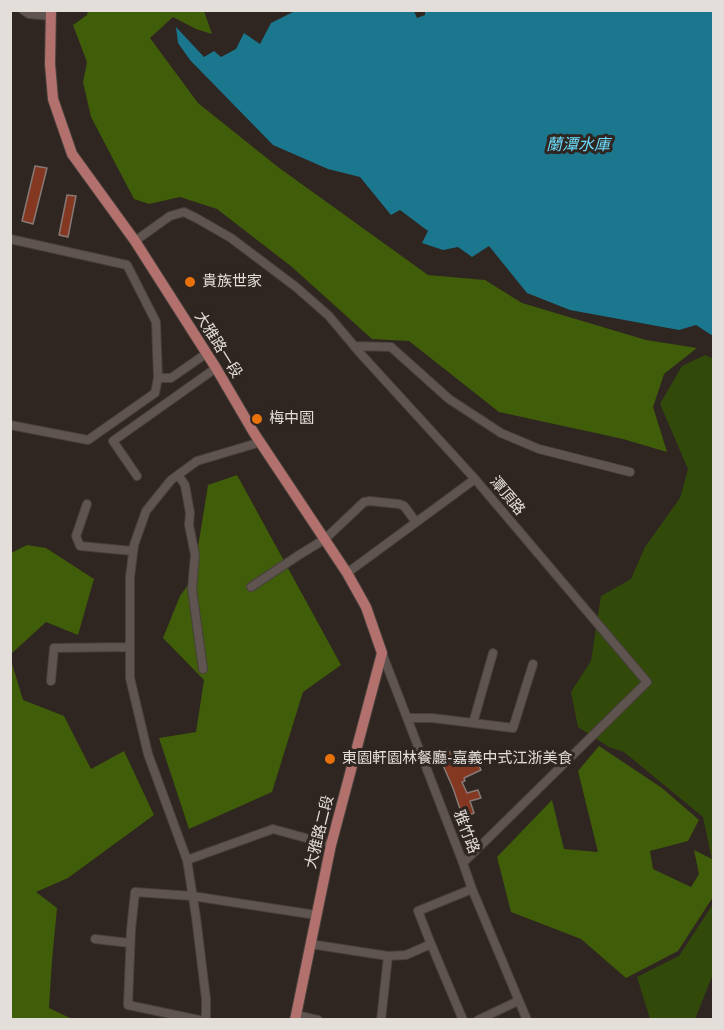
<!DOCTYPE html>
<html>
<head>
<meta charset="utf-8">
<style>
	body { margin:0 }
	#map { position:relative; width:724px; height:1030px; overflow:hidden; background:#2f2521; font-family:"PT Sans",sans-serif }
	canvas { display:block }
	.frame { position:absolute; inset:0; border:12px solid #e4dedb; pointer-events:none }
</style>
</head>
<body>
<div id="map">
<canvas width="724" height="1030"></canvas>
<div class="frame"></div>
</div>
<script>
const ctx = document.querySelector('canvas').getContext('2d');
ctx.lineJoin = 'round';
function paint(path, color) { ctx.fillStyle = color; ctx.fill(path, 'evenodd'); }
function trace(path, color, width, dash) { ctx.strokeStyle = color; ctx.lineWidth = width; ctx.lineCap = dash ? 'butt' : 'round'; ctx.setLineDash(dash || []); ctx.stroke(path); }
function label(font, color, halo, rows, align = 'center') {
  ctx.font = font + ' "PT Sans","Noto Sans TC",sans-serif'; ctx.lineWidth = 6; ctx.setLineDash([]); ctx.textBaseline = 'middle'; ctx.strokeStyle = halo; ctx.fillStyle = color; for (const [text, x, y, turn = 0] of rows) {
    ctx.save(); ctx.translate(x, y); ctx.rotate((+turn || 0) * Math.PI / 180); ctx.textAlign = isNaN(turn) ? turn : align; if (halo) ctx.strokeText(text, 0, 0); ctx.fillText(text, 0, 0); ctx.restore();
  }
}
paint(new Path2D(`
	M705,355L714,359L713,865L703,817L624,752L609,747L578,727L571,692L591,661L601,596L631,579L645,547L680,498L688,469L660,404L682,366Z
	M713,904V974L695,1019H650L637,977L679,956Z`), '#324a09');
paint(new Path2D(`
	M88,11H206H204L212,34L196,29L173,17L150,38L198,103L278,167L428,275L485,280L522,303L646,340L697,348L664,374L653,407L667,452L623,439L499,412L409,341L372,339L292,267L217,209L180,197L149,204L134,199L91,117L83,82L87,62L73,25L87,15Z
	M237,475L341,665L303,692L272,792L189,829L159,738L196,732L204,680L163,638L180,596L193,578L208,485Z
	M27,545L46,548L94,579L78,635L46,622L11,654V553Z
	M10,657L23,700L64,716L91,769L124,751L154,815L68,878L36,892L57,908L52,960L49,1008L72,1019H11Z
	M599,746L662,788L699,820L688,841L650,851L653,869L691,887L699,874L694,850L712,859L713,897L678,951L626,978L581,939L511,912L497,857L552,800L564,849L598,852L578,771Z`), '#405d09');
paint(new Path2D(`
	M425,11H713V336L696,325L679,330L570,310L527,293L489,246L472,257L458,247L443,250L422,243L428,231L400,210L391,215L360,177L328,169L273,145L190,60L178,43L176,27L204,57L214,51L221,57L236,49L244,33L260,44L271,23L295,11H414L417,18L425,15Z`), '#1a778e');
const building = new Path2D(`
	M35,166L47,168L33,224L22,221Z
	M67,195L76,196L68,237L59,235Z
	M447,749L457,760L473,752L481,770L464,778L465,781L462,782L467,793L478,790L481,798L470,801L474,813L463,818L453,788L438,754Z`);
paint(building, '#843822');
trace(building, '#867976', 1.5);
const minor = new Path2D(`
	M23,10L29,14L51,16
	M10,239L127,265L156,322L158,378L155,393L88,440L10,425
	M135,241L170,216L184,212L198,219L231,238L296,287L329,316L360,353L475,479L647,682L463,863
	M355,346L391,347L449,399L501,433L539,449L630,472
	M158,378H171L207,353
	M178,475L185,485L190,513L189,525L195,555L192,589L203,669
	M137,476L113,441L216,368
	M87,504L76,536L80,546L133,551
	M347,573L475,479
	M251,587L299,555L325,539L364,502L370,501L399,504L404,506L416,522
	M382,653L463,863L472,889L527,1020
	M51,681L54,648L129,647
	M408,718H432L473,723L493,653
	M473,723L513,728L533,664
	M187,860L273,829L331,845
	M95,939L130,943
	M310,944L388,956L406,955L431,944
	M296,1015L318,1020
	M199,1020L128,1005L131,930L135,892L192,896L316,915
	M206,1020V999L196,917L187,860L148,754L130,678V577L134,545L146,511L171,480L197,461L261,442
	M381,1020L388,956
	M463,1020L431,944L418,911L472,889
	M478,1020L518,1001`);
const major = new Path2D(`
	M51,10L50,64L53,99L72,154L135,241L216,368L254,433L347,573L366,607L382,653L331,845L295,1020`);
trace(minor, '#48403c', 10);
trace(major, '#48403c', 12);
trace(minor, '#5f544f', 8);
trace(major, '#b2716c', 10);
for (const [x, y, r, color] of [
	[190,282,6,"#e8710a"],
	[257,419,6,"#e8710a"],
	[330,759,6,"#e8710a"]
]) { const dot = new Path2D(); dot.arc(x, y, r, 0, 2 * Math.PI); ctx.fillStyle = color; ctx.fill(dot); trace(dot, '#2f2521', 2); }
label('15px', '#e4dedb', '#2f2521', [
	["貴族世家",202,282],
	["梅中園",269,419],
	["東園軒園林餐廳-嘉義中式江浙美食",342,759]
], 'left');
label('15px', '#e4dedb', '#2f2521', [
	["大雅路一段",218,345,58],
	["潭頂路",507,496,50],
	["大雅路二段",320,832,-76],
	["雅竹路",466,832,69]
]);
label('italic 16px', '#6adcfc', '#2f2521', [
	["蘭潭水庫",578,145]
]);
</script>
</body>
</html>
